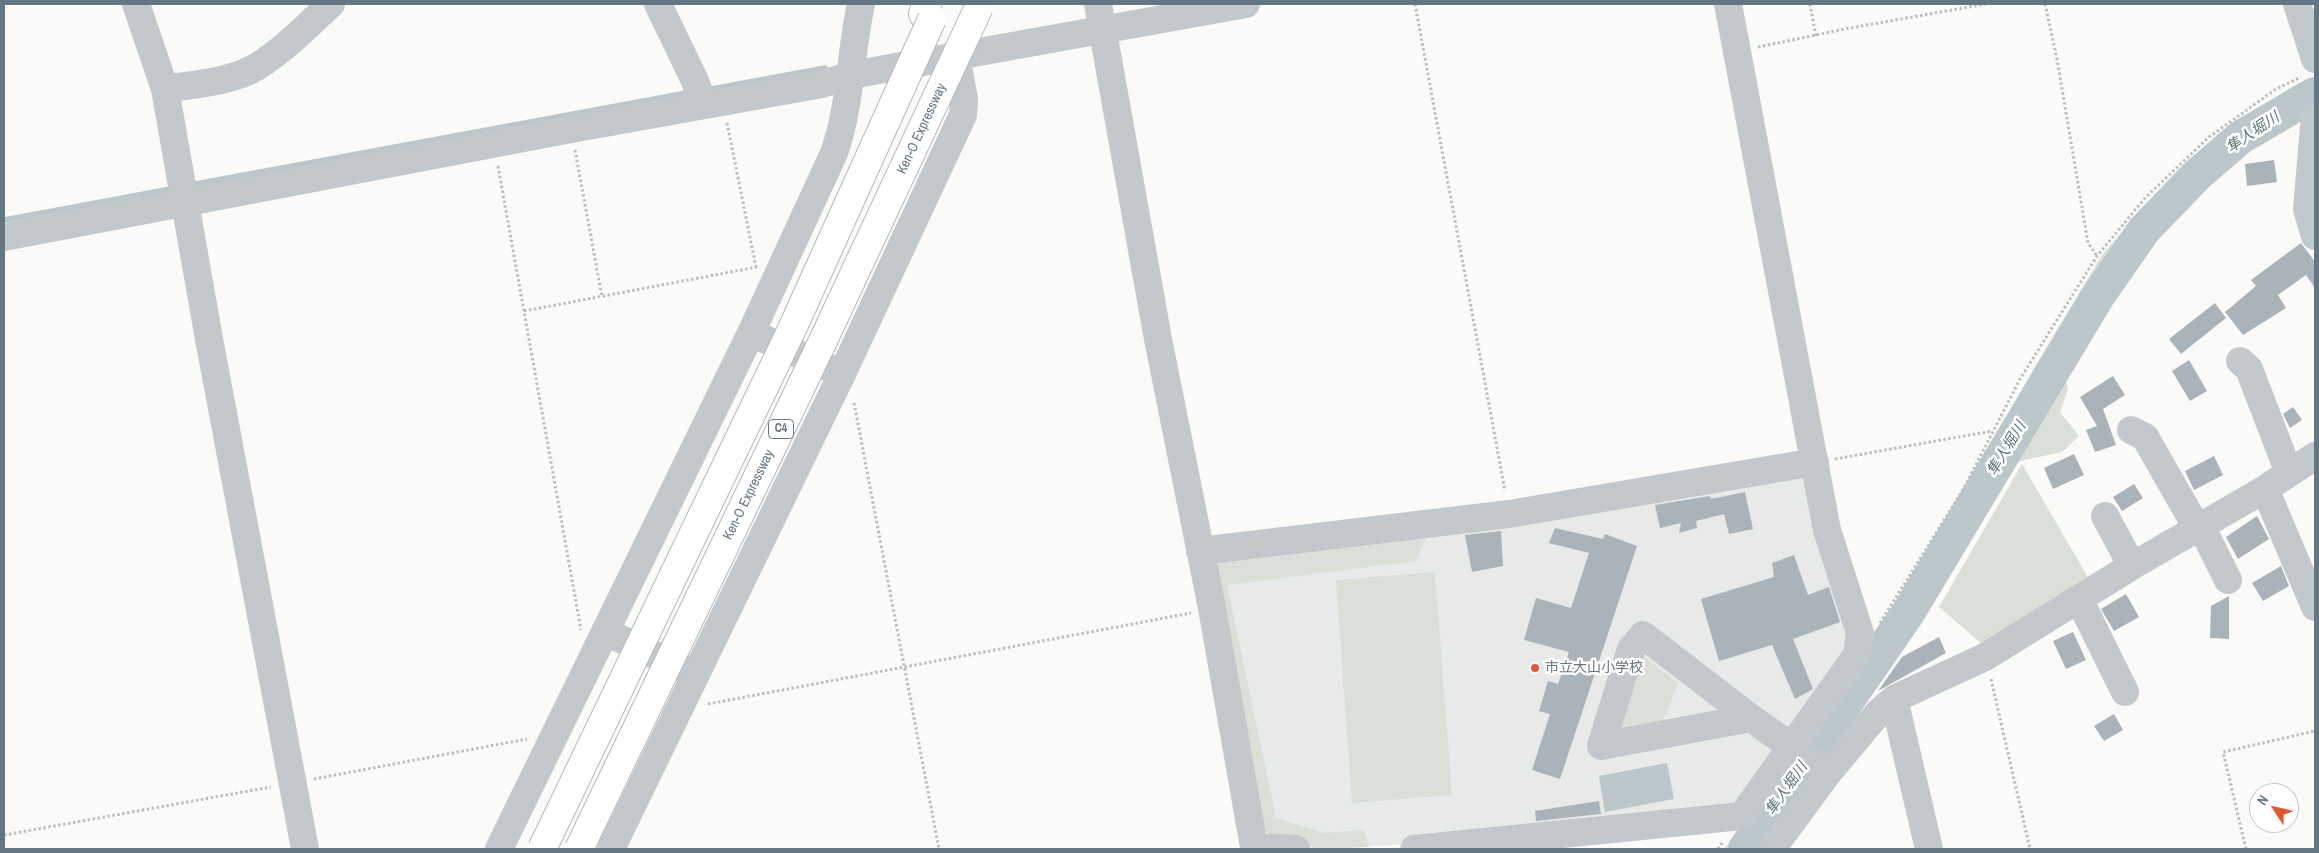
<!DOCTYPE html>
<html>
<head>
<meta charset="utf-8">
<style>
	body { margin:0 }
	#map { position:relative; width:2319px; height:853px; overflow:hidden; background:#fafaf8; font-family:"Archivo Narrow",sans-serif }
	canvas { display:block }
	.frame { position:absolute; inset:0; border:5px solid #657683; pointer-events:none }
	.north { position:absolute; left:2249px; top:783px; width:50px; height:50px; box-sizing:border-box; background:#fff; border:1px solid #c1c8cd; border-radius:50%; rotate:305deg; font-size:14px; font-weight:700; line-height:20px; text-align:center; color:#657683 }
	.north::after { content:''; display:block; margin:auto; width:18px; height:22px; background:#e4572e; clip-path:polygon(50% 0,100% 100%,50% 72%,0 100%) }
</style>
</head>
<body>
<div id="map">
<canvas width="2319" height="853"></canvas>
<div class="frame"></div>
<div class="north">N</div>
</div>
<script>
const ctx = document.querySelector('canvas').getContext('2d');
ctx.lineJoin = 'round';
function paint(path, color) { ctx.fillStyle = color; ctx.fill(path, 'evenodd'); }
function trace(path, color, width, dash) { ctx.strokeStyle = color; ctx.lineWidth = width; ctx.lineCap = dash ? 'butt' : 'round'; ctx.setLineDash(dash || []); ctx.stroke(path); }
function label(font, color, halo, rows, align = 'center') {
  ctx.font = font + ' "Archivo Narrow","Noto Sans JP",sans-serif'; ctx.lineWidth = 5; ctx.setLineDash([]); ctx.textBaseline = 'middle'; ctx.strokeStyle = halo; ctx.fillStyle = color; for (const [text, x, y, turn = 0] of rows) {
    ctx.save(); ctx.translate(x, y); ctx.rotate((+turn || 0) * Math.PI / 180); ctx.textAlign = isNaN(turn) ? turn : align; if (halo) ctx.strokeText(text, 0, 0); ctx.fillText(text, 0, 0); ctx.restore();
  }
}
paint(new Path2D(`
	M1800,472L1811,481L1851,648L1742,803L1449,842L1317,849L1269,834L1219,561Z`), '#e8e9e9');
paint(new Path2D(`
	M2300,82L2305,91L2233,134L2140,224L2048,364L1913,595L1810,750L1805,739L1876,637L1953,512L2037,363L2102,255L2151,199L2218,134Z
	M2062,364L2068,389L2060,412L2079,436L2062,452L2016,462L2012,453Z
	M2022,464L2089,579L1981,643L1939,607Z
	M1429,531L1416,561L1227,585L1276,818L1324,833L1364,830L1369,847L1317,849L1269,834L1261,828L1214,569L1219,561Z
	M1435,572L1452,795L1352,803L1336,580Z
	M1641,654L1678,683L1661,727L1613,737Z
	M1787,761L1798,768L1739,849H1724Z
	M1805,773L1812,778L1761,849H1750Z`), '#dadfd7');
paint(new Path2D(`
	M1667,763L1674,799L1605,812L1599,776Z`), '#bbc7cb');
trace(new Path2D(`
	M706,90L825,68
	M190,185L692,92
	M4,220L176,188`), '#bbc7cb', 5.5);
trace(new Path2D(`
	M1745,849L1908,613L2098,296L2144,230L2197,175L2241,137L2315,94`), '#bbc7cb', 34);
paint(new Path2D(`
	M2274,160L2277,182L2247,186L2245,164Z
	M2301,243L2315,262V288L2306,275L2278,295L2286,308L2243,335L2225,312L2256,286L2251,280Z
	M2215,303L2226,318L2181,354L2169,339Z
	M2189,360L2207,391L2190,401L2172,371Z
	M2113,376L2125,395L2103,409L2116,445L2095,452L2086,430L2097,426L2080,397Z
	M2293,407L2302,420L2290,428L2283,414Z
	M2074,454L2084,475L2053,489L2044,468Z
	M2214,456L2223,475L2194,490L2185,471Z
	M2134,484L2143,498L2122,511L2113,497Z
	M1745,492L1753,529L1729,534L1724,514L1696,521L1697,528L1679,533L1681,523L1660,528L1655,505L1710,496L1711,499Z
	M2257,516L2269,539L2238,559L2226,537Z
	M1555,528L1603,539L1605,534L1637,546L1560,779L1532,770L1550,714L1539,711L1548,681L1558,684L1569,652L1524,640L1536,598L1571,608L1589,553L1549,543Z
	M1501,531L1503,566L1472,572L1465,535Z
	M1794,555L1808,595L1829,587L1840,622L1793,639L1813,689L1795,699L1772,645L1719,661L1701,599L1774,577L1772,563Z
	M2281,566L2289,586L2263,601L2252,583Z
	M2126,594L2139,617L2114,631L2101,609Z
	M2229,596V639L2210,638L2211,606Z
	M2073,632L2086,660L2066,669L2053,641Z
	M1939,637L1946,653L1878,691L1902,657Z
	M2114,714L2123,730L2104,741L2094,726Z
	M1599,801L1601,814L1536,821L1535,811Z`), '#aab3b9');
const highway = new Path2D(`
	M923,14L927,4`);
trace(highway, '#b4b9bd', 30);
trace(new Path2D(`
	M1415,4L1505,491
	M1810,4L1816,36
	M2045,4L2057,59L2088,243L2097,256
	M1758,47L1850,28L1986,4
	M727,123L756,267
	M575,150L602,297
	M498,166L581,630
	M524,311L757,267
	M854,403L939,849
	M1835,459L1992,431
	M1880,623L1964,488L2020,379L2097,256L2145,198L2209,137L2276,89L2301,77
	M1991,679L2030,849
	M708,704L1191,613
	M314,779L527,739
	M4,835L271,787
	M1718,849L1723,842
	M2246,849L2223,752L2315,731`), '#bbbfc2', 3, [2.5, 2.5]);
trace(new Path2D(`
	M136,4L165,89L209,339L305,849
	M658,4L695,81L704,105
	M1098,4L1158,339L1212,608L1254,847L1296,849
	M2297,4L2315,59
	M165,89C195,84 232,82 258,66C285,49 308,25 331,4
	M2315,115L2307,209L2315,236
	M4,237L571,129L822,84L851,75L1246,4
	M751,333L834,370
	M2240,361L2249,369L2289,473
	M2131,430L2145,437L2197,528
	M2265,489L2315,607
	M2105,516L2132,566
	M2201,526L2228,580
	M1200,551L1509,514L1815,462
	M2079,599L2125,692
	M606,632L691,672
	M1894,699L1929,849
	M1751,718L1601,746L1631,649L1643,635L1751,718L1828,773
	M499,849L751,333L834,153C851,105 850,54 861,4
	M611,849L842,374L963,115L964,99L956,56
	M1414,849L1742,816L1857,655L1860,633L1827,530L1728,4
	M1772,849L1828,773L1879,712L1894,699L1985,657L2132,566L2265,489L2315,456`), '#c3c8cc', 28);
trace(highway, '#fff', 28);
const highwayBridge = new Path2D(`
	M542,849L792,329L932,19
	M579,849L821,345L979,7`);
trace(highwayBridge, '#b4b9bd', 30, []);
trace(highwayBridge, '#fff', 28);
for (const [x, y, r, color] of [
	[1535,668,5,"#e4572e"]
]) { const dot = new Path2D(); dot.arc(x, y, r, 0, 2 * Math.PI); ctx.fillStyle = color; ctx.fill(dot); trace(dot, '#fff', 2); }
for (const [x, y, w] of [
	[781,429,25]
]) { const box = new Path2D(); box.roundRect(x - w / 2, y - 9.5, w, 19, 4); ctx.fillStyle = '#fff'; ctx.fill(box); trace(box, '#657683', 1); }
label('bold 12px', '#657683', null, [
	["C4",781,429]
]);
label('14px', '#657683', '#fff', [
	["Ken-O Expressway",922,129,-65],
	["Ken-O Expressway",749,495,-64]
]);
label('14px', '#657683', '#fff', [
	["市立大山小学校",1545,668]
], 'left');
label('italic 15px', '#60757c', '#fff', [
	["隼人堀川",2253,133,-34],
	["隼人堀川",2007,449,-59],
	["隼人堀川",1787,789,-55]
]);
</script>
</body>
</html>
